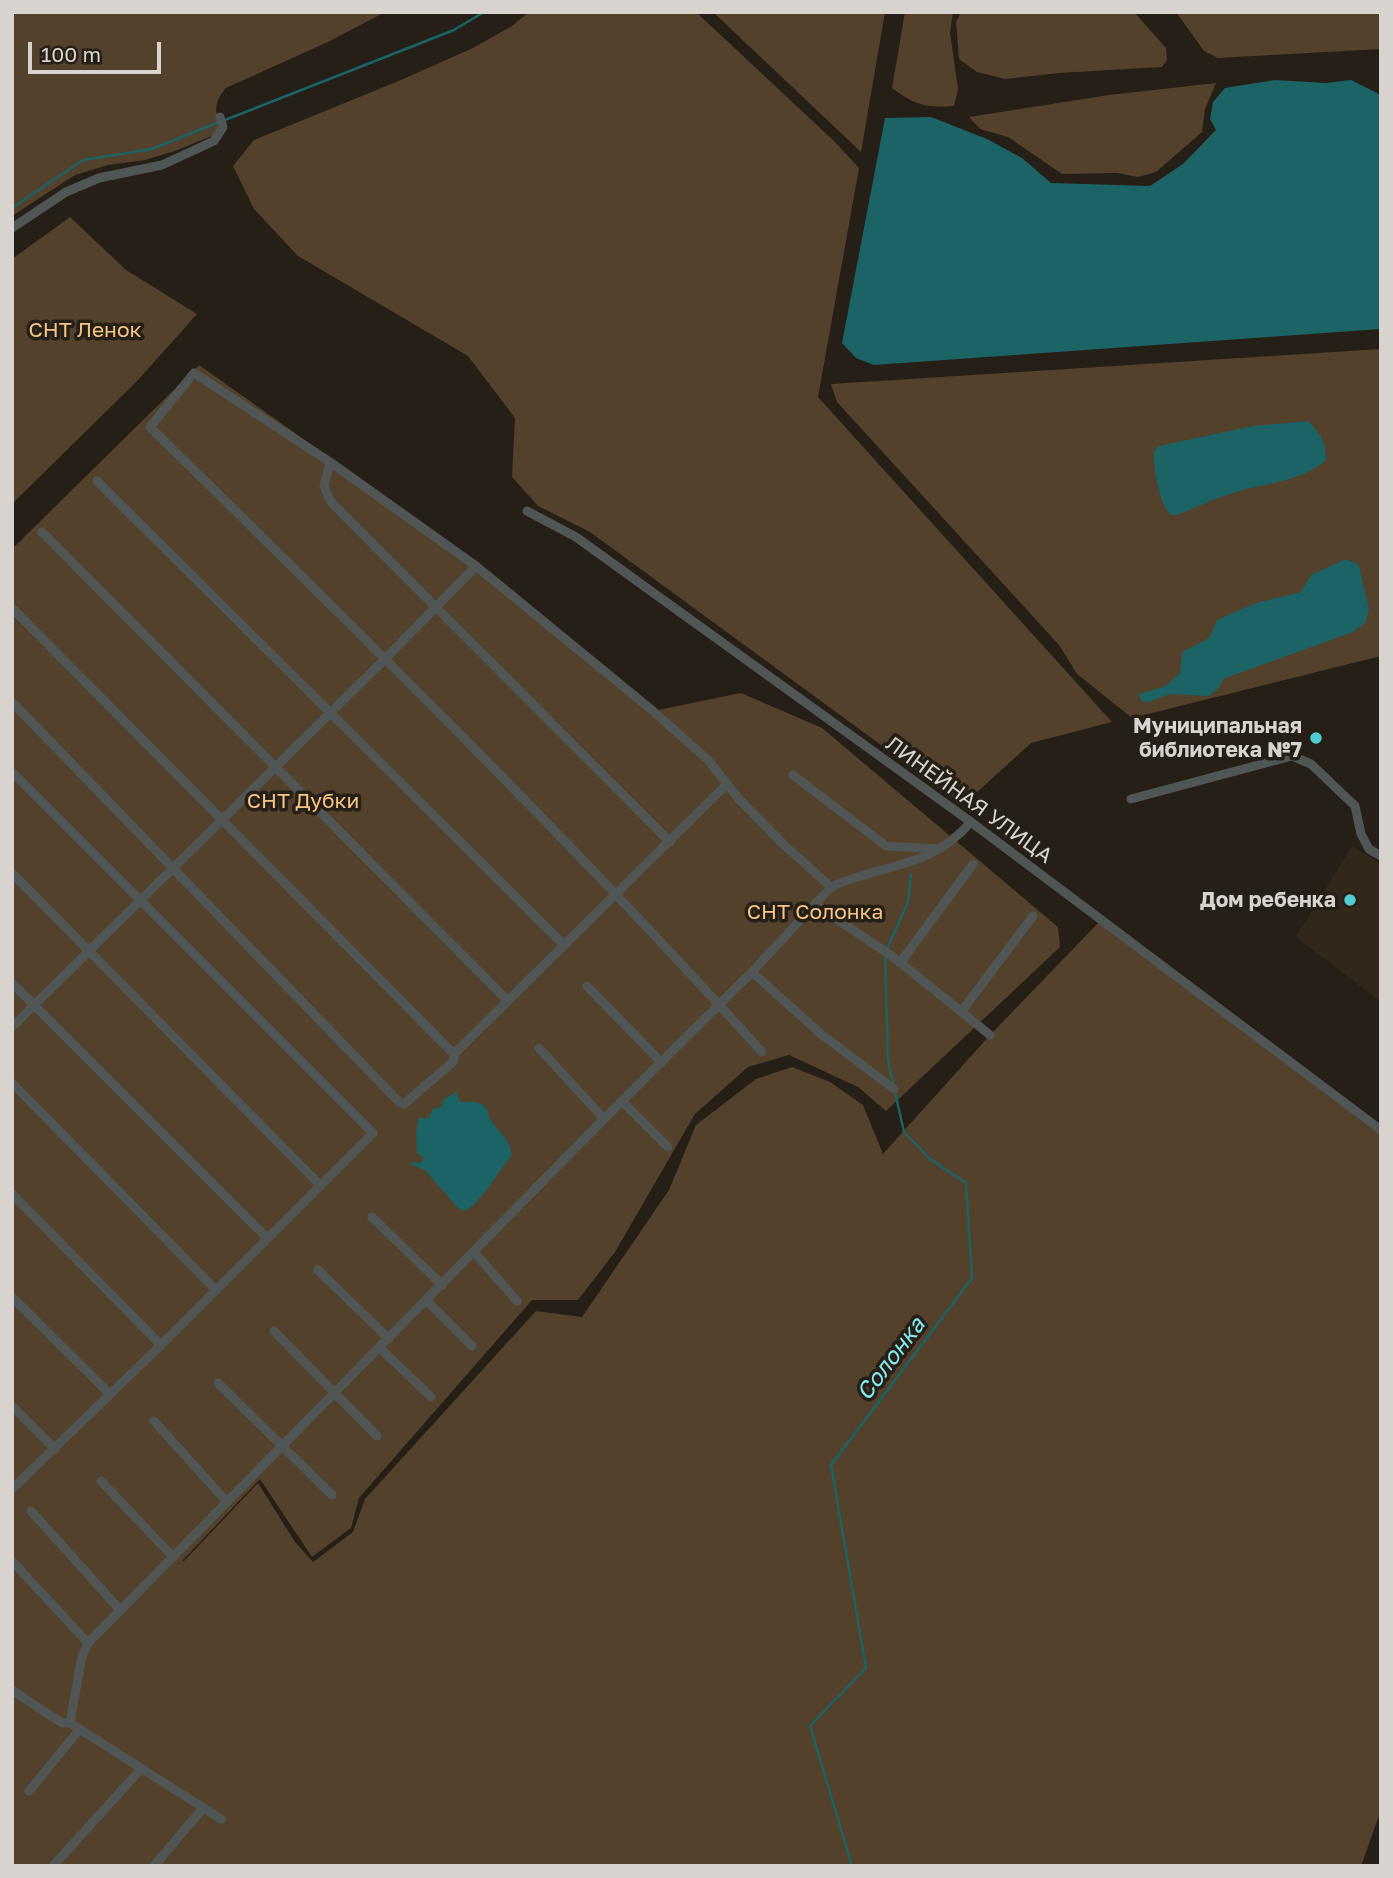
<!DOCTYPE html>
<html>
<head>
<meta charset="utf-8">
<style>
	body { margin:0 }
	#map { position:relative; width:1393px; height:1878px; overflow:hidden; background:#251f17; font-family:"Golos Text",sans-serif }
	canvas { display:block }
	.frame { position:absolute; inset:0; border:14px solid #d8d3ce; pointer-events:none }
	.scale { position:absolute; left:28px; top:42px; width:133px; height:32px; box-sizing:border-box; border:4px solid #d8d3ce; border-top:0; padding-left:9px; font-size:21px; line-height:24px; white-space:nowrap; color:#d8d3ce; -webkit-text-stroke:5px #251f17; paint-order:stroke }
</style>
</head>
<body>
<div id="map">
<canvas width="1393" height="1878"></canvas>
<div class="frame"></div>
<div class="scale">100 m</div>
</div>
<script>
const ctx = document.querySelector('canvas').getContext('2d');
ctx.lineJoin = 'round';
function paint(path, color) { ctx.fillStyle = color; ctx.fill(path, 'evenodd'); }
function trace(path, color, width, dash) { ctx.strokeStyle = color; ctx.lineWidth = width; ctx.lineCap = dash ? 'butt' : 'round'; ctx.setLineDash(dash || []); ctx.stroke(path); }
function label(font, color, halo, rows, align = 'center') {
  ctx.font = font + ' "Golos Text",sans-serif'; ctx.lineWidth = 7; ctx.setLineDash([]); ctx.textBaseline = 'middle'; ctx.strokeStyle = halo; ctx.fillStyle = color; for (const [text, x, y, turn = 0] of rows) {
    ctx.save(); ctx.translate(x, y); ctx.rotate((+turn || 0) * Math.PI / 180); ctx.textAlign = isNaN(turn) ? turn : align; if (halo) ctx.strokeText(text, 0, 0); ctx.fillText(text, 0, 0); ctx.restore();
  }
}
paint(new Path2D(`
	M1352,846L1381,864V1002L1296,937Z`), '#31281b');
paint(new Path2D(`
	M12,12H385L330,41L226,88C215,100 213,111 221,126L214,135L175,151L145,160L108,165L75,175L12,216Z
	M529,12H696L835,142L859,168L818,397L1112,722L1031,743L963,805L590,532L538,506L512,477L515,418L468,356L298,256L254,209L233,166L254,140L401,80L473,48L512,26Z
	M713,12H885L861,152Z
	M905,12H953L950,33L958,89L954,106C925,108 915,105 892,88Z
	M961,12H1134L1166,48L1167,60L1162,67L1059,73L1005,79L977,72L959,59L956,22Z
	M1176,12H1381V49L1218,58L1204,51Z
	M1216,83L1205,109L1202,132L1156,172L1138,177L1117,173L1062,174L1008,137L980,129L969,117L1109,95Z
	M70,217L126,270L197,314L138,380L12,504V259Z
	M1381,349V656L1132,718L1077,674L1059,645L837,402L831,384Z
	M199,365L453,545L653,711L741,693L822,728L1058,927L1060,947L886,1111L858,1087L789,1055L748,1067L695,1114L615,1252L578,1300H532L359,1498L351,1528L312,1557L260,1479L182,1561H184L258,1483L295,1542L313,1562L353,1532L365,1499L536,1311L582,1317L669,1190L696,1125L756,1079L792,1067L830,1082L863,1105L883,1154L990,1035L1101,920L1381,1130V1810L1361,1866H12V549Z`), '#53412b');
paint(new Path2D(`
	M1275,80L1326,83L1351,80L1381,95V329L874,365L856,358L842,343L885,118L931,117L987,139L1022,158L1051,183L1150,186L1183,164L1216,130L1210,119L1213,102L1225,88Z
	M1308,421C1321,434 1326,441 1326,460C1303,481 1267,483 1239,491C1218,497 1197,507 1177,515H1171C1159,505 1153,466 1154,451L1159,446L1253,426Z
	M1346,559L1359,565L1369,610L1365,623L1353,632L1223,679L1219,688L1209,696L1170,694L1148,702L1141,701L1139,694L1166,686L1180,673L1182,652L1209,638L1217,620L1256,603L1301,592L1311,575Z
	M456,1092L461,1103C466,1101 478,1101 483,1105C489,1108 487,1115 491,1120C499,1132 510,1140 512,1155C499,1170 482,1202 465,1211L458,1208L425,1170L412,1165L410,1162L420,1163L424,1158L417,1153L416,1132L419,1117L424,1119L429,1117L433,1109L441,1107L444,1099Z`), '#1b6365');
trace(new Path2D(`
	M225,120L454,30L484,12
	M12,208L83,160L152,149L219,122
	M894,1086L888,1060L885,953L908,902L911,875
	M852,1866L810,1726L866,1668L831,1465L972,1278L966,1183L930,1159L904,1132L895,1092`), '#1b6365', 2.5);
trace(new Path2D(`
	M12,228L66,192L99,178L162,165L214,141L223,127L220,117
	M330,462L476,566L653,711L708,760L739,799L783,844L831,887
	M97,481L564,945
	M527,511L576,537L971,822L1381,1130
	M42,532L508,1001
	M12,608L454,1054
	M12,702L398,1101L404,1104L454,1061V1054L727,784
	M12,772L373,1133L161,1345L12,1489
	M793,775L886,846L940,849
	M1131,799L1292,756L1311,764L1355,806L1361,834L1369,849L1381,856
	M670,842L331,502L324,486L330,462L194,373L150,427C358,631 567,836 762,1052
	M12,873L319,1184
	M816,905L896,959L990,1035
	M900,963L973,864
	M752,972L821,1034L894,1089
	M12,983L267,1238
	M587,986L662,1063
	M961,1012L1033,916
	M12,1027L386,658L476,566
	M539,1048L604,1119
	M12,1083L214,1288
	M623,1102L668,1147
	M12,1194L161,1345
	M372,1217L442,1285
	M474,1252L517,1301
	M318,1270L389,1339
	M12,1297L110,1394
	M427,1301L472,1346
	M274,1331L377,1436
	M380,1348L431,1397
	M218,1383L332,1495
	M12,1406L55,1449
	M154,1421L227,1502
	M101,1481L172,1556
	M31,1511L120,1610
	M12,1561L88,1643
	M12,1690L62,1723H70L221,1819
	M70,1723L82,1656L88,1643L604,1119L752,972L831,887C883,863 929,870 971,822
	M29,1791L79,1730
	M53,1866L141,1769
	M154,1866L203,1808`), '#505656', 9);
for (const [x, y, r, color] of [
	[1316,738,7,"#52ccd0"],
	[1350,900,7,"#52ccd0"]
]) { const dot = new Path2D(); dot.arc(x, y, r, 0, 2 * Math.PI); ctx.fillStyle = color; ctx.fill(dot); trace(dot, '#251f17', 2.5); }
label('21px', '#f6c585', '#251f17', [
	["СНТ Ленок",85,330],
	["СНТ Дубки",303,801],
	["СНТ Солонка",815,912]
]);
label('bold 21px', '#d8d3ce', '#251f17', [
	["Муниципальная",1302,726],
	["библиотека №7",1302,750],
	["Дом ребенка",1336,900]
], 'right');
label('21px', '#d8d3ce', '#251f17', [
	["ЛИНЕЙНАЯ УЛИЦА",969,800,36]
]);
label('italic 23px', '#82ebef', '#251f17', [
	["Солонка",891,1359,-53]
]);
</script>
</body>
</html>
